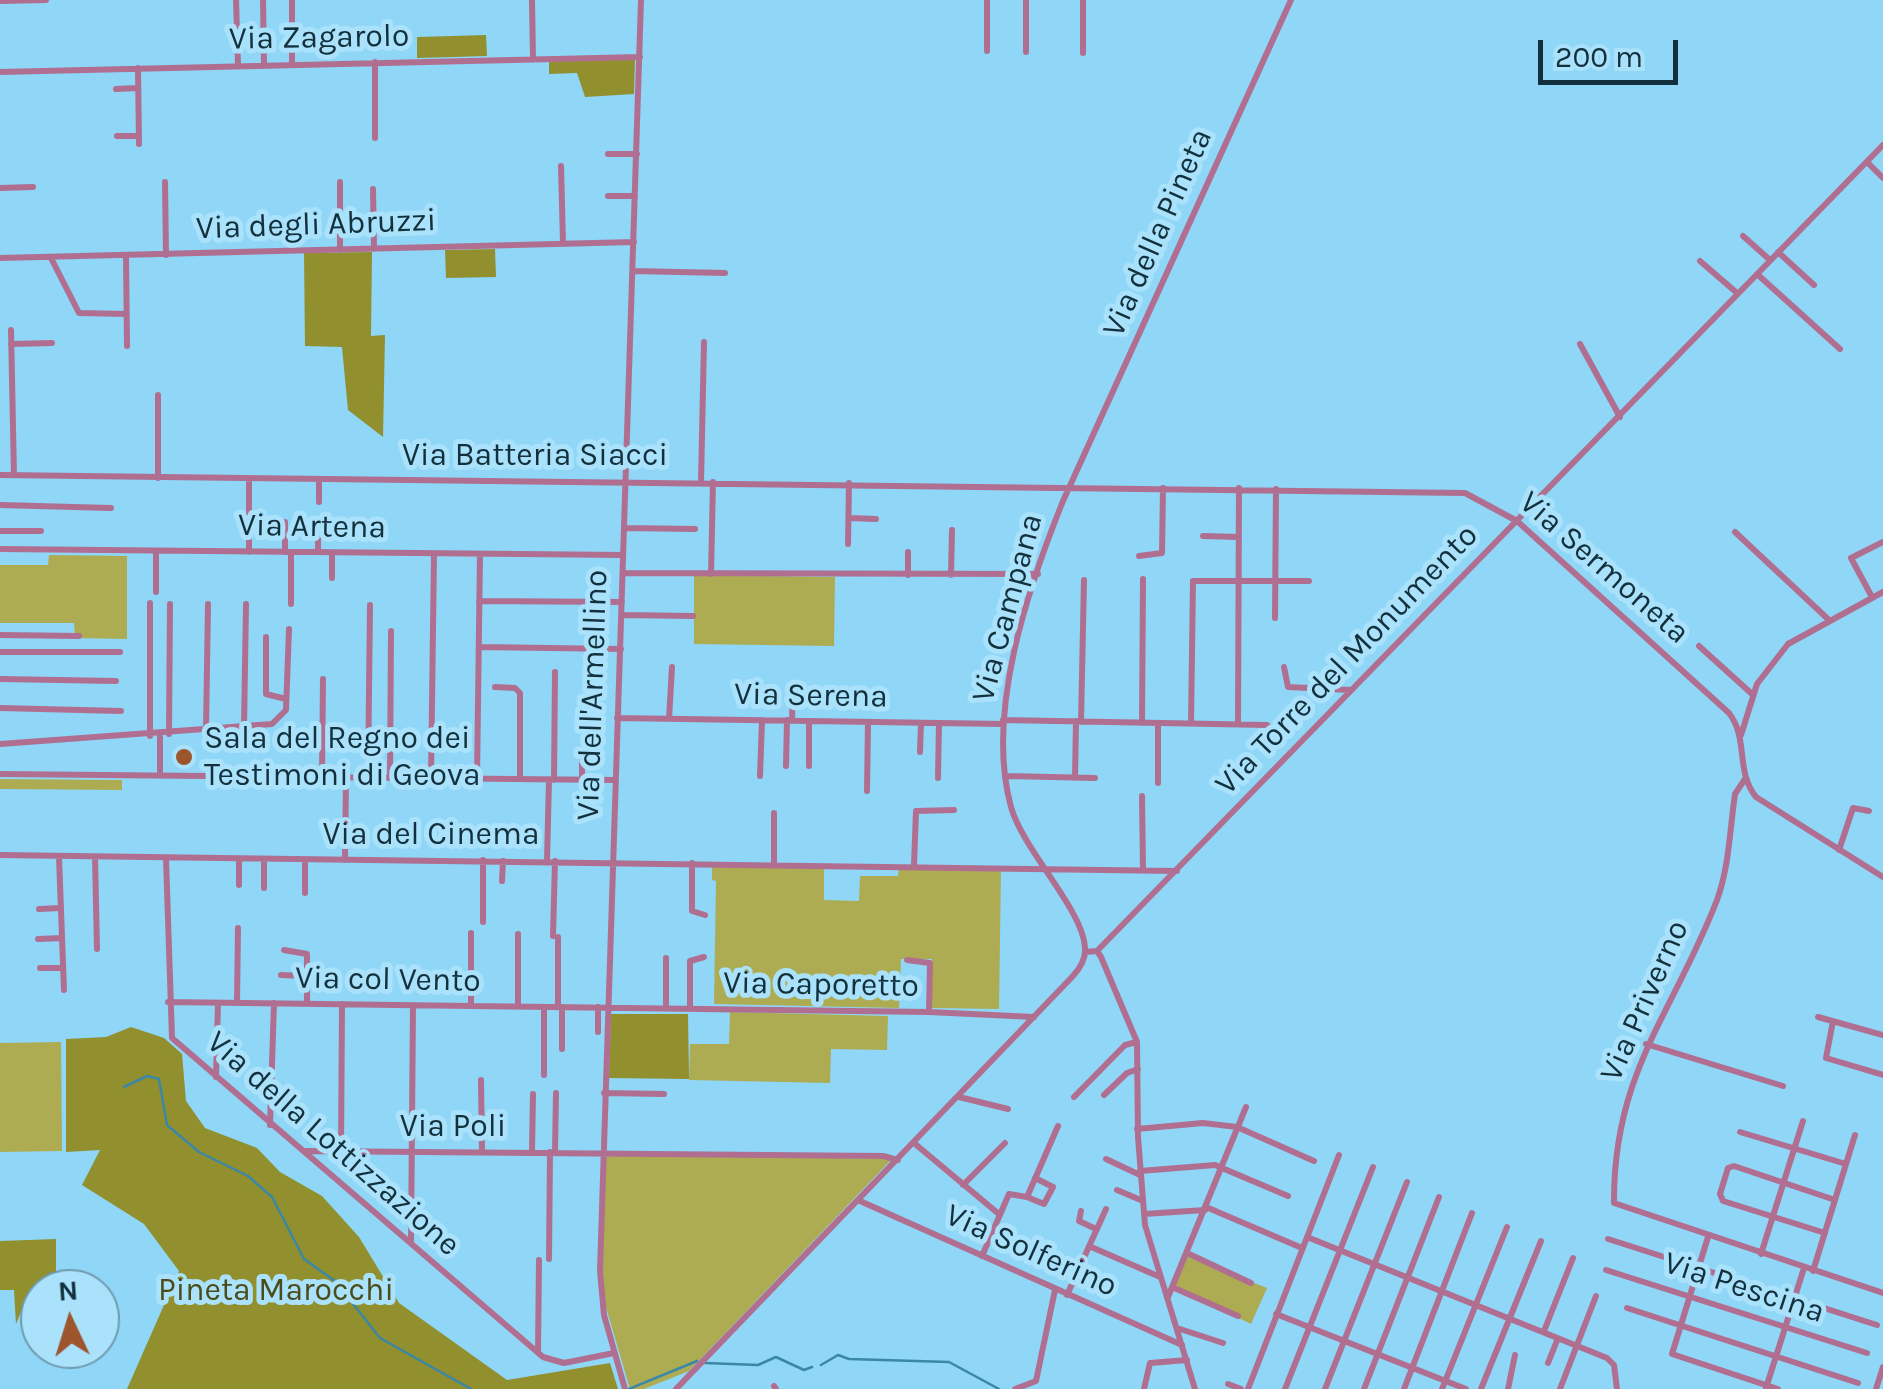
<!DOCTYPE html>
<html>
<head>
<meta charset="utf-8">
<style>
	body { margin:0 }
	#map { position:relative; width:1883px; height:1389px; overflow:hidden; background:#8fd6f7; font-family:Karla,sans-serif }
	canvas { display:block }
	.north { position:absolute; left:20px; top:1269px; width:100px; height:100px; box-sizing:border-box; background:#aae1fb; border:2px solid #6e9aaf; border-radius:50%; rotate:356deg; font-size:28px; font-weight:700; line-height:40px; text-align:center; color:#13303d }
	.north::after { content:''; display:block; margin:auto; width:35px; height:45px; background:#9c552d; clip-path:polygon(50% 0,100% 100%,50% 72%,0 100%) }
	.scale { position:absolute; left:1538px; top:40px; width:140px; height:45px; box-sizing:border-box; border:5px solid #13303d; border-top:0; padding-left:12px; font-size:30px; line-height:35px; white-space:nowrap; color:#13303d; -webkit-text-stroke:8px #aae1fb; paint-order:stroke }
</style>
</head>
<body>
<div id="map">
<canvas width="1883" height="1389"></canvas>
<div class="north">N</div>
<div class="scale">200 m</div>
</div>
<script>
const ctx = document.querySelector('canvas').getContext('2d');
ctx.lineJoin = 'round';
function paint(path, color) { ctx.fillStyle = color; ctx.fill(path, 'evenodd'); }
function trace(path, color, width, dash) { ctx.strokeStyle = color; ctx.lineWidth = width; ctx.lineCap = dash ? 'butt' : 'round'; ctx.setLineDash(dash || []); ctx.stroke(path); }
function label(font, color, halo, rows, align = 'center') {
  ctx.font = font + ' Karla,sans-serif'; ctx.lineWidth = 10; ctx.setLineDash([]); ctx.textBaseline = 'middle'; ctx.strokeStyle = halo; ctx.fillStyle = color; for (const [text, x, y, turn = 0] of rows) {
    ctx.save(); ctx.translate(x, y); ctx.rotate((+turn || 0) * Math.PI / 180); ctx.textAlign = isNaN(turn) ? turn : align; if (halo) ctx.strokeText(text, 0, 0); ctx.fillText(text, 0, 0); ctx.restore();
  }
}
paint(new Path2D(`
	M49,555L127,556V639L75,638L74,623H0V565H48Z
	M694,575L835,577L834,646L694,644Z
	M0,779L122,780V790L0,789Z
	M712,866L824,868V900L859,901L860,876H898L899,867L1001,868L999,1009L931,1008L932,959H901L899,1008L714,1004L716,881L712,880Z
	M730,1012L888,1016L887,1050L831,1049L830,1083L689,1080L690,1044H729Z
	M61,1042L62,1151L0,1152V1043Z
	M606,1154L889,1159L890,1161L689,1371L644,1389H630L601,1290Z
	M1186,1256L1267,1288L1251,1324L1174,1286Z`), '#adac53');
paint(new Path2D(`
	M486,35L487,56L417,58V37Z
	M635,59L634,94L585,97L577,73L549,74V61Z
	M495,249L496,277L446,278L445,250Z
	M372,252L371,336L385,335L383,437L348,410L342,347L305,346L304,253Z
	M611,1014H688L689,1079L609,1078Z
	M131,1027L164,1038L182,1054L186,1101L205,1128L257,1148L280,1172L322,1196L359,1237L399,1303L507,1380L610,1363L618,1389H127L179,1271L144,1224L82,1185L100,1150L66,1152V1039L106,1037Z
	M56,1239V1278L31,1288L16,1324L14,1290H0V1241Z`), '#918f2e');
trace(new Path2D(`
	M124,1087L147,1076L159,1079L167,1125L199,1152L248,1176L272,1197L304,1259L335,1281L380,1338L471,1389
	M705,1363L758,1365L776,1357L804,1370L812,1367
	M821,1365L838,1355L849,1359L949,1362L999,1389
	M629,1389L697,1361`), '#3b87a6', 2.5);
trace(new Path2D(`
	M236,0L238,65
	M263,0L264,65
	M292,0V64
	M532,0L533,59
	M0,1L46,0
	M987,51V0
	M1026,52V0
	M1083,53V0
	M375,62V138
	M138,68L139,144
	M0,72L640,57
	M116,89L138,88
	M117,136H139
	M608,154H637
	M1867,162L1883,178
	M561,166L563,243
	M165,182L166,255
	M340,182V250
	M0,188L33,187
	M373,189L374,248
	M608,196H635
	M1743,236L1770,260
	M1778,252L1814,285
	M126,256L127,346
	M0,258L634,242
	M51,258L79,313L126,314
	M1700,261L1737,293
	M633,271L725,273
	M1757,274L1840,349
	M11,330L14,475
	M11,344L52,343
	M1580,344L1620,417
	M158,395V478
	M0,475L1465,493L1517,521L1729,713C1749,739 1735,771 1756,797L1883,877
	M701,482L704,342
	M319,502V479
	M0,505L111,508
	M849,518L876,519
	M624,528L695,529
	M0,531H41
	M1735,532L1829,620
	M1203,536L1239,537
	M848,544L849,483
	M0,549L623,555
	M249,552V479
	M285,552V522
	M318,552V521
	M332,553V578
	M1139,556L1162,553L1163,488
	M623,573L1038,574
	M711,574L713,482
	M908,575V552
	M951,575L952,530
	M156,592V551
	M1872,597L1851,558L1883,542
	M479,601L622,602
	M291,604V552
	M622,615L693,616
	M1275,618L1276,489
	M0,635L79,636
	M266,637V694L286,699
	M1699,646L1752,694
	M479,647L621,649
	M0,652H120
	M1284,667L1288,687L1350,690
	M0,679L116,681
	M495,687L515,688L520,693V779
	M0,708L121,711
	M617,718L1003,724
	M669,719L672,667
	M1003,720L1267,725
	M792,721L793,684
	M1081,722L1084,580
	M1142,723L1143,579
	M1158,723V783
	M1191,723L1193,581H1309
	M1238,724L1239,488
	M244,728L246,604
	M206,730L208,604
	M169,734L170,604
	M1741,735L1757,684L1788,644L1883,592
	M150,736V603
	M0,744L272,724L286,710L289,629
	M920,752L921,723
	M786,766L787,720
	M809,766V721
	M0,774L615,780
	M160,776V735
	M760,776L762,720
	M1007,776L1095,778
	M322,777L323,679
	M368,778L370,605
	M390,778L391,631
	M431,778L434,554
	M938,778L939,723
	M1075,778L1076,721
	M477,779L480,554
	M582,779V750
	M1745,779L1735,794C1730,828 1729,868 1717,900C1674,1012 1613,1072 1614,1203L1883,1293
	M554,780L555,672
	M867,791L868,722
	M1142,796L1143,870
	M1839,850L1853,808L1869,811
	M0,855L1177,871
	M59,857L64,990
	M95,857L97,949
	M166,859L172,1038L543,1357L564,1363L614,1353
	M239,859V885
	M264,859V888
	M345,860L346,778
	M547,861L549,780
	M692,863V911L705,915
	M774,864V813
	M914,865L916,811L954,810
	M502,881L503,861
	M305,893V860
	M39,909L61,908
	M483,922V860
	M518,934V1006
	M553,936L555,861
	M558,937V1007
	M38,939L62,938
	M284,950L307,954V1004
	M1097,951L1883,145
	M1085,952L1097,951L1101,957L1137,1042L1138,1137L1145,1225L1195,1389
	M907,960L930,963L929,1012
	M40,968H63
	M281,975L307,976
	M168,1002L929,1012L1034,1017
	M237,1003L238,928
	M471,1006V933
	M598,1007V1032
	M666,1008V958
	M690,1008V961L704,957
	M1818,1017L1883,1035
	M1833,1021L1826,1058L1883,1075
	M1646,1044L1783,1086
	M562,1049V1007
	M544,1075V1007
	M216,1077L218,1003
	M481,1080L482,1152
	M604,1093L664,1094
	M1104,1095L1127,1073L1138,1069
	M959,1097L1008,1109
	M1074,1097L1125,1045L1137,1042
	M270,1125L274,1003
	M1137,1129L1203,1123L1237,1127L1314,1161
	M1740,1132L1846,1164
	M914,1143L1000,1215
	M305,1151L883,1156L898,1160
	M341,1152L342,1004
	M532,1152L533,1094
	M555,1152L556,1093
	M1106,1159L1140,1175
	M1140,1171L1215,1165L1288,1196
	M963,1185L1005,1143
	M1117,1190L1143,1201
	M1027,1197L1044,1204L1053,1187L1035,1178
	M860,1201L1182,1345
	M1206,1207L1302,1248
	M1081,1211L1079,1221L1096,1229
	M1144,1214L1205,1210
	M1825,1233L1723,1201L1720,1194L1728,1168L1734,1166L1835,1200
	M1307,1237L1607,1358L1614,1365L1617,1389
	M1708,1237L1672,1354L1778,1389
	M1608,1239L1877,1325
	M411,1242L413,1005
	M1089,1246L1160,1277
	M1187,1253L1251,1283
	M1761,1254L1803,1121
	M982,1256L1009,1194L1027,1197L1058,1126
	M549,1259L550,1152
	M1606,1270L1867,1353
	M1813,1271L1855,1135
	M1172,1287L1238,1316
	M1067,1295L1106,1209
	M1168,1297L1246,1107
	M1627,1308L1858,1383
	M1276,1314L1466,1389
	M1177,1328L1223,1343
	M1544,1331L1573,1258
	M538,1352L539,1260
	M1548,1363L1558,1338
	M1228,1384L1241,1389
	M774,1386L776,1389
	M1766,1388L1804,1268
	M625,1389L604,1315L600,1271L641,0
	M676,1389L1073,976C1080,968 1086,959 1085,948C1084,911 1023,850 1011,807C985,713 1028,588 1063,501L1291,0
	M1015,1389L1036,1381L1055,1290
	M1144,1389L1150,1363L1187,1360
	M1248,1389L1339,1155
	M1285,1389L1373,1167
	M1325,1389L1407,1182
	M1364,1389L1439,1197
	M1404,1389L1472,1213
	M1442,1389L1507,1227
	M1481,1389L1541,1241
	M1508,1389L1515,1355
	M1560,1389L1596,1296
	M1876,1389L1883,1367`), '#b06f90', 6);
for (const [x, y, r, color] of [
	[184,757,10,"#9c552d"]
]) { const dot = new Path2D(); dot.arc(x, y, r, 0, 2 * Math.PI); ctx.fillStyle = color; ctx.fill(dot); trace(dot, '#aae1fb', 4); }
label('32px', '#13303d', '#aae1fb', [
	["Via Zagarolo",319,38,-1],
	["Via degli Abruzzi",316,225,-2],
	["Via della Pineta",1158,233,-66],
	["Via Batteria Siacci",535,456],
	["Via Artena",312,527,1],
	["Via Sermoneta",1604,568,41],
	["Via Campana",1008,608,-75],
	["Via Torre del Monumento",1347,660,-46],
	["Via dell'Armellino",593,695,-88],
	["Via Serena",811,696,1],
	["Via del Cinema",431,835],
	["Via col Vento",388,980,1],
	["Via Caporetto",821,985,1],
	["Via Priverno",1645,1001,-66],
	["Via Poli",453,1127],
	["Via della Lottizzazione",333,1144,41],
	["Via Solferino",1031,1251,24],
	["Via Pescina",1744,1288,18]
]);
label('32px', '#13303d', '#aae1fb', [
	["Sala del Regno dei",204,739],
	["Testimoni di Geova",204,776]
], 'left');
label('32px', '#4c4c19', '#aae1fb', [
	["Pineta Marocchi",276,1291]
]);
</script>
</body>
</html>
